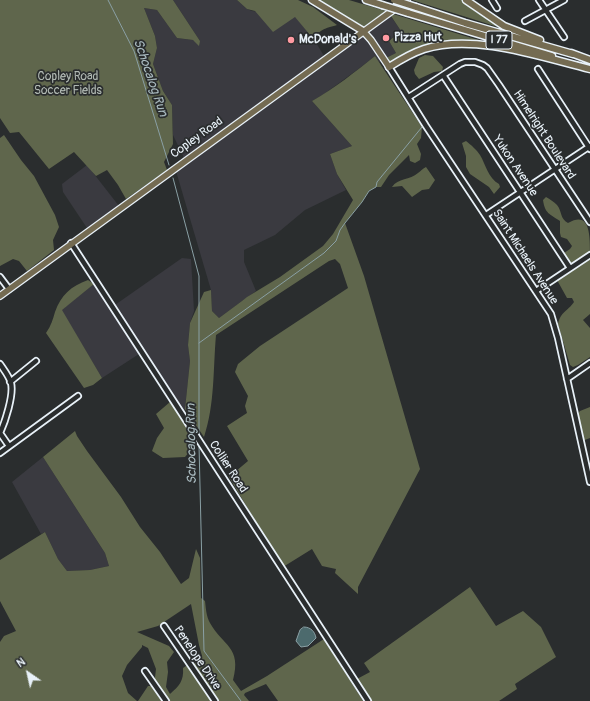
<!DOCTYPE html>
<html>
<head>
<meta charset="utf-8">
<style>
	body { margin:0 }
	#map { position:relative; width:590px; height:701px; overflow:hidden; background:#2a2d2e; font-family:Pangolin,sans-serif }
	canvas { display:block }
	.north { position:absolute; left:8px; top:653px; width:40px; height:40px; -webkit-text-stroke:3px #2a2d2e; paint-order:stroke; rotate:326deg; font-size:11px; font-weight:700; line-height:16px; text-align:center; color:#e8f1f8 }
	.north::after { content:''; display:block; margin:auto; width:14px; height:18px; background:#e8f1f8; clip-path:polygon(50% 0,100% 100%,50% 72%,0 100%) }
</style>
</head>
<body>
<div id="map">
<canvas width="590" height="701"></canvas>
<div class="north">N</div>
</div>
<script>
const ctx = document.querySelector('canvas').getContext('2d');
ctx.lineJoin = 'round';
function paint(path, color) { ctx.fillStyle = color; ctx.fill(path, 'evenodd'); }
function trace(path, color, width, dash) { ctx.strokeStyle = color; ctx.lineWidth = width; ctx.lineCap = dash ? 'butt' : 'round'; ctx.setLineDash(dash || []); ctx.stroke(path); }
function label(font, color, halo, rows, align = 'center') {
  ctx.font = font + ' Pangolin,sans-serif'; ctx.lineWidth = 3.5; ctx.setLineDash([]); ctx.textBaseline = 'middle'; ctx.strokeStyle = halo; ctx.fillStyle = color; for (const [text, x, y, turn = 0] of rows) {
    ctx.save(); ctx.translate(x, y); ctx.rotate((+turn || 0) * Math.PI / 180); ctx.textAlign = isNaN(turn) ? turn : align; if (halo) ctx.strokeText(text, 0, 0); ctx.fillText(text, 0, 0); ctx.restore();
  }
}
paint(new Path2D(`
	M173,0H237L247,9L252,11L295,16L315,41L324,56L184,158L173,135L172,105L163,91L153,64L157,48L155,36L144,8L157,10L177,38L200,41Z
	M390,15L401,31L389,41L396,53L379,62L375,56L361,67L324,94L312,101L352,146L330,154L337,174L346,190L305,210L275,235L244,250V262L256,291L219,318L212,311L211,290L176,171L299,84L297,81Z
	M87,165L119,206L87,228L63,192L62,184Z
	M182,258L191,259L194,311L190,323L188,345L190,361L185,409L183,416L112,307Z
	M94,284L139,354L102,378L61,310Z
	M43,457L105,553L109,566L90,570L67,571L58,559L45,532L41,534L12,482Z`), '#3a3a40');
paint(new Path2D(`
	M0,0H173L200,41L199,46L193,40L177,38L157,10L144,8L155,36L157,48L153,64L163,91L172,105L173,144L164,162L167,170L126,199L118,185L107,170L96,176L74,152L49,169L19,132L10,133L0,118Z
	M237,0H298L313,7L337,25C325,29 319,28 315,41L295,17L273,32L255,11L247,9Z
	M317,0H349L386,11L362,28Z
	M412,0H462L476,12L499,25L498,27Z
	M393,14L485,42V43L473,41H450L392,63L388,62L386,58L396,53L389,41L401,31L391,16Z
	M425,55L433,56L443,67L442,71L434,72L419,79L415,74L414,70L419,58Z
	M375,56L422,127L421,138L417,144L421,154L420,160L415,163L410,161L409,155L389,175L381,187H376L369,191L362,202L345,223L364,276L420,469L358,587V594L335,573L336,569L322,566L312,549L283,567L229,477L248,461L227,426L247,413L245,406L248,396L235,372L238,364L260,346L348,288L340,264L335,259L329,261L216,335C213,369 215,404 204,437L185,409L190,361L188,345L190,323L204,292L211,290L212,311L219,318L242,301L247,297L280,277L323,246L333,234L353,200L337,174L330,154L352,146L312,101C335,88 355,72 375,56Z
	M4,135L21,160L34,176L55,215L59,227L53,240L54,250L27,271L19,261L13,259L0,266V138Z
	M466,141C471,145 477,150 480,155C486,165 488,178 499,184L500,187L494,194L489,187L470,174L466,167V156L462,143Z
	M426,167L435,180L429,189L422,190L412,197L402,186L392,187C398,178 410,180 418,173C421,171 422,169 426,167Z
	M546,197C550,199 554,202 557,205C562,211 560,219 568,223C590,210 590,235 590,253L571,265L564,253L570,249L572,246L567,239L561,237L560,233V221C550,214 545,214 543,200Z
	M590,257V314L583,320L590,328V357L578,365L573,367L570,365L558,324C561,311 567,312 574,302L572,298H567L557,280L560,277Z
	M88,280L94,284L62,310L102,378L93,385L84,388L46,333C51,326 53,319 55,312C61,295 71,286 88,280Z
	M170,402L196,442L195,445L185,457L163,458L152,451L157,438L164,428L156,414Z
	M590,407V438L582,441L577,415L580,411Z
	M75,431L77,436L87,451L121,497L140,527L160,552L181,584L189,578L196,549L200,558L201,598L205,601C206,608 206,616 210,623C223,646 242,647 233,680L241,691L267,676L324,639L363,701H278L266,684L245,693L244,695L249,701H138L148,686H154L156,669L148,648L142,645V647L127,665L122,676L128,693L137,701H0V642L4,636L16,631L0,601V560L45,532L58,559L67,571L90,570L109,566L105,553L43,457ZM191,604L199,645L202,656L198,663L189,664L183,668C184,681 179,686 170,694L166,687L168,672L167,662L174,652L169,646L137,632L158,626Z
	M470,587L496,626L523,611L541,627L556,657L515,684L517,689L499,701H371L357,679L370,672L364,663Z`), '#5f664c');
const water = new Path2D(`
	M304,627C311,627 315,632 316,638L308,646L301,647L296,641L300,630Z`);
paint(water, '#4c6a6d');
trace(water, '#8aa0a5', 1);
trace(new Path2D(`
	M108,0L134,51L169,165
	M173,178L199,276V436
	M199,343L324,253L336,241L340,230L345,223L362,202L369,191L376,187L377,182L422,127
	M199,445L204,651L241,701`), '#8aa0a5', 1);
const minor = new Path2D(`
	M492,0L497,8
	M539,0L564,37
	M525,21L564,0
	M389,67L426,126L551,314L558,338L590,482
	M538,69L590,149
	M443,75L570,268
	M409,97L460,64L465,62H475L483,65L487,68L499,85L590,222
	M486,215L590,146
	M71,243L368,701
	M0,277L9,289
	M536,291L590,255
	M0,364C4,370 9,376 11,383C14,395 5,422 0,433
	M567,379L590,363
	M10,382L36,361
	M0,433L9,446
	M0,453L78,396
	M164,626L215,701
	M145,671L166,701`);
const major = new Path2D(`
	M363,31L371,40L389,67
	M0,296L407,0`);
const highway = new Path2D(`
	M312,0L363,31
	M366,0L382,5
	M466,0L504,26L540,40
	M416,7L465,23L573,54
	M408,13L552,56
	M571,53L590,60
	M389,67C400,60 412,53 424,49C474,33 541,57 590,69`);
trace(minor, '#e8f1f8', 8);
trace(major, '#e8f1f8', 8);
trace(highway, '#e8f1f8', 9);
trace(minor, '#2a2d2e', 4.5);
trace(major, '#746b52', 5.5);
trace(highway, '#746b52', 6);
const highwayBridge = new Path2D(`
	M394,0L416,7
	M382,5L408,13`);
trace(highwayBridge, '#e8f1f8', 9, []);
trace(highwayBridge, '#746b52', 6);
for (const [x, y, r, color] of [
	[386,38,4,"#ff9aa2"],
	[291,40,4,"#ff9aa2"]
]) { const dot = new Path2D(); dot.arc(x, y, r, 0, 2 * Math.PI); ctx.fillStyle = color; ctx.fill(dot); trace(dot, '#2a2d2e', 1.5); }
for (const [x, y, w] of [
	[499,40,26]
]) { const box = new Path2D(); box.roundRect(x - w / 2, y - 9, w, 18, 3); ctx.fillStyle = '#2a2d2e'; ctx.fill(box); trace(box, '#e8f1f8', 1); }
label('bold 11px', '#e8f1f8', null, [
	["I 77",499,40]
]);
label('bold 12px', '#e8f1f8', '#2a2d2e', [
	["Pizza Hut",394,38],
	["McDonald's",299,40]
], 'left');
label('12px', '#b1b9b3', '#2a2d2e', [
	["Copley Road",68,77],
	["Soccer Fields",68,91]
]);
label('12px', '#e8f1f8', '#2a2d2e', [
	["Himelright Boulevard",544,135,57],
	["Copley Road",197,138,-36],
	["Yukon Avenue",515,166,56],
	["Saint Michaels Avenue",525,257,57],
	["Collier Road",228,467,57],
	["Penelope Drive",197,658,56]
]);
label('italic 13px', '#aabbc0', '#2a2d2e', [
	["Schocalog Run",150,78,71],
	["Schocalog Run",192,444,-91]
]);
</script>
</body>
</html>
